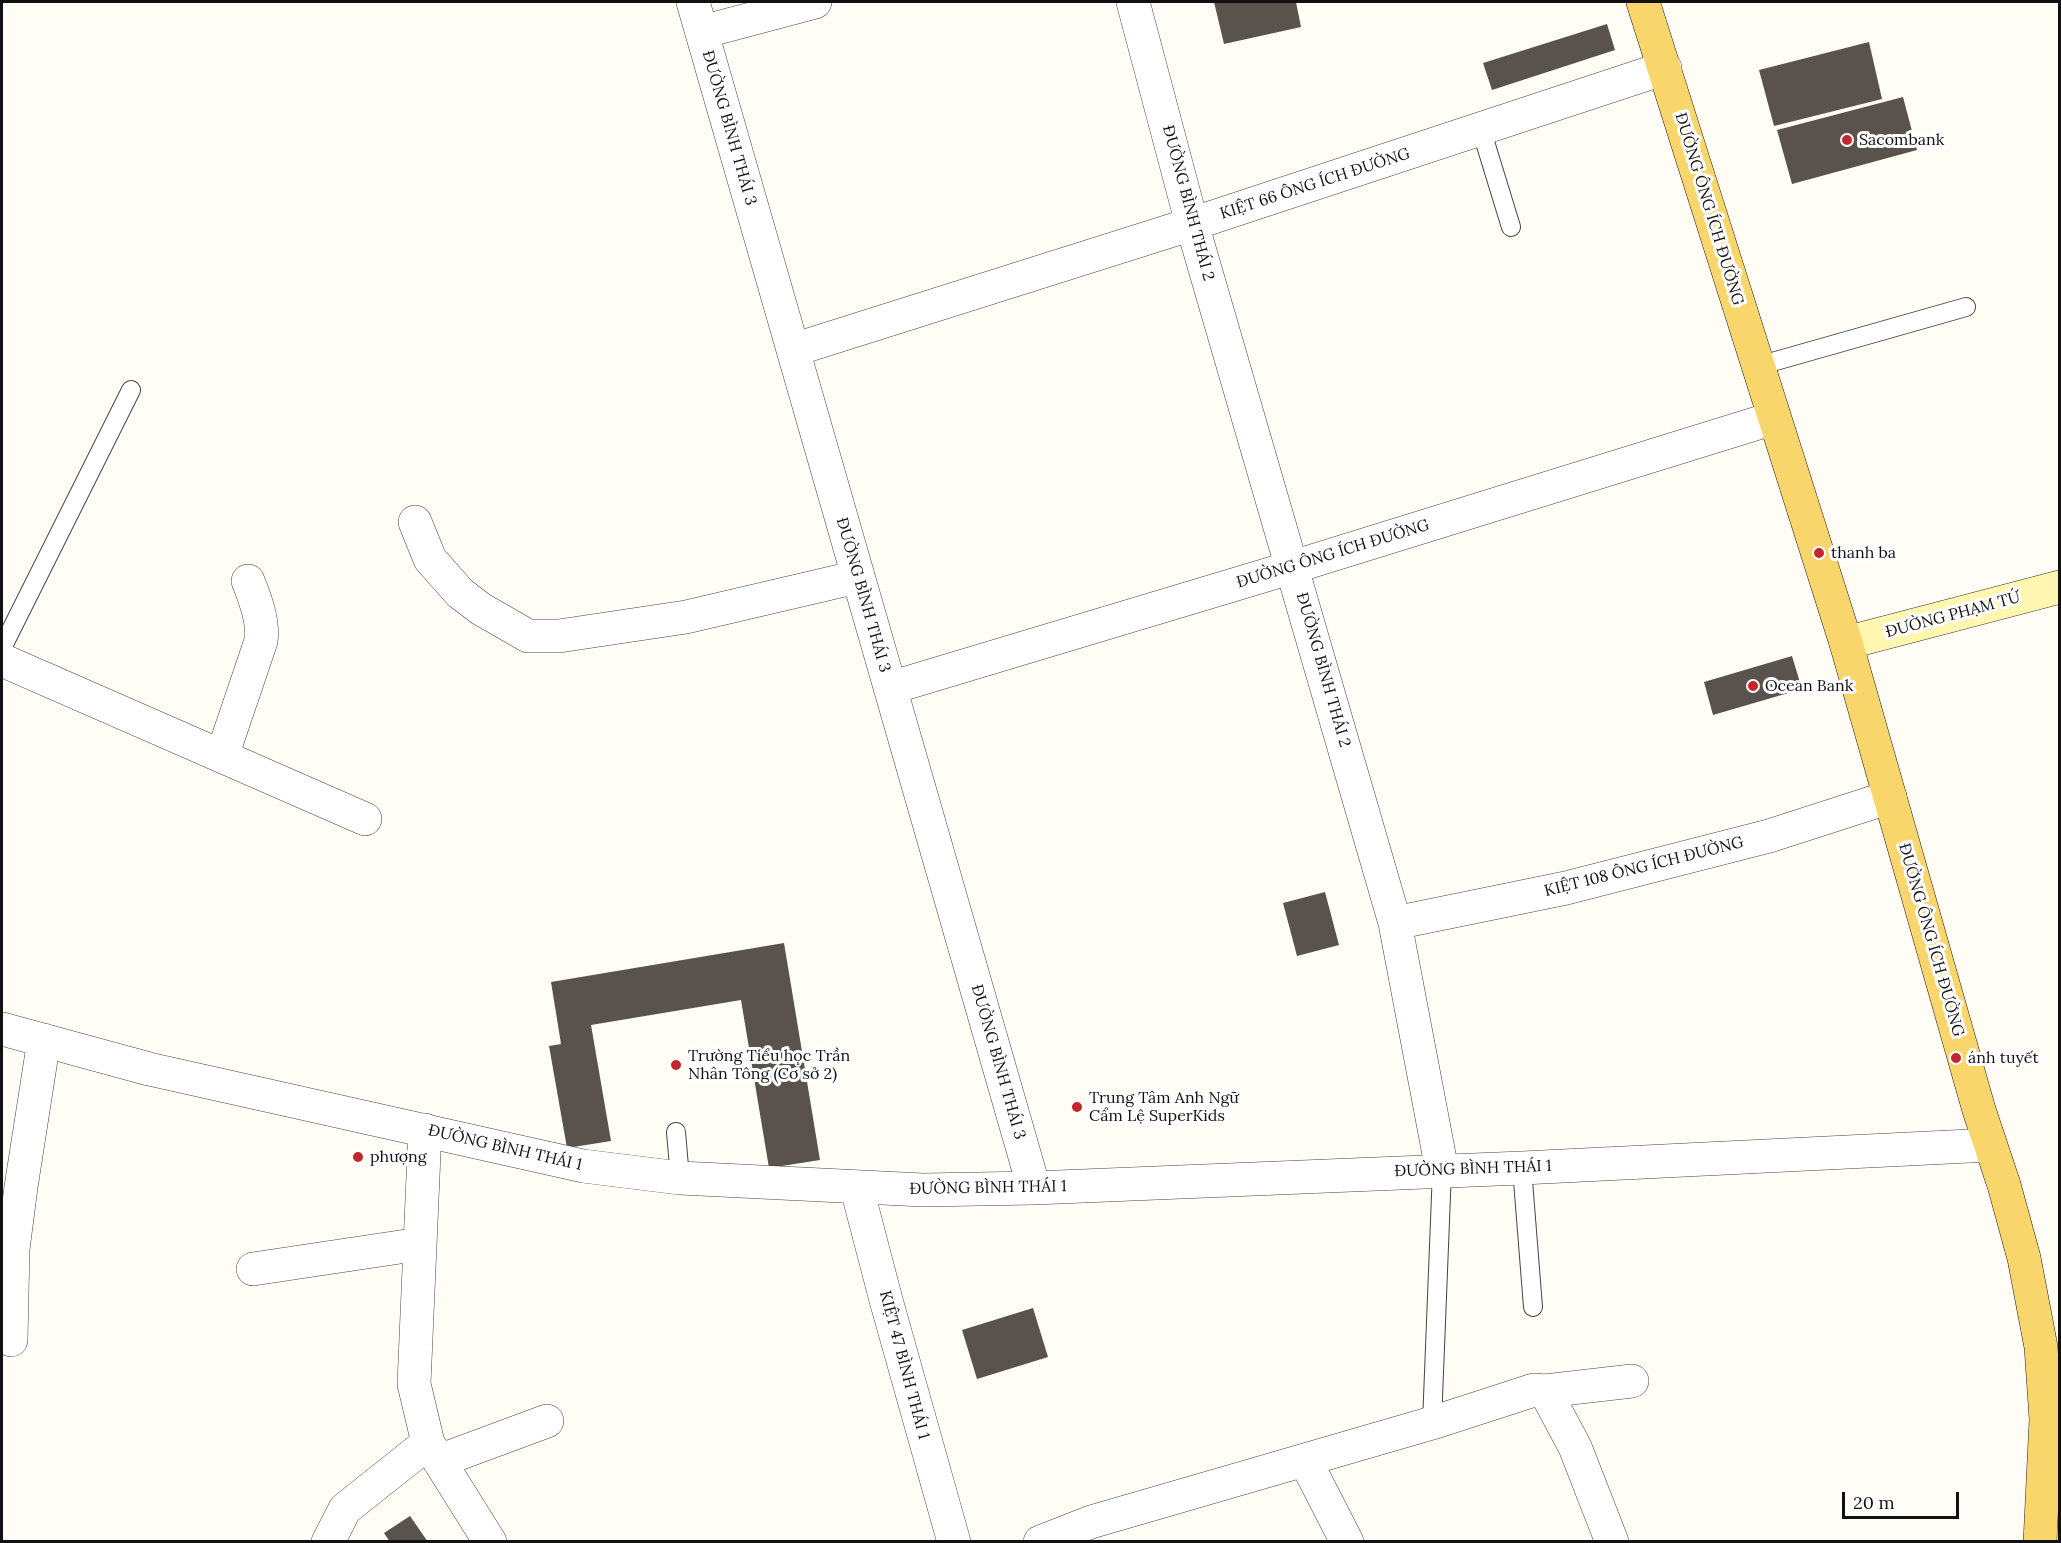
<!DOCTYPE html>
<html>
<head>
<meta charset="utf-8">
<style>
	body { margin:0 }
	#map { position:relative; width:2061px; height:1543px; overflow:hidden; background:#fffdf5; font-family:Lora,serif }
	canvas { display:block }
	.frame { position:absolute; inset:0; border:3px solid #111; pointer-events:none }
	.scale { position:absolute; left:1842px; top:1492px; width:117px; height:27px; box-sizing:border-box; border:3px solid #111; border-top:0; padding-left:8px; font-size:18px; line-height:21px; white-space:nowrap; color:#111; -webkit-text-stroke:4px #fff; paint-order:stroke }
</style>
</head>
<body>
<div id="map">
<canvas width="2061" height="1543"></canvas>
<div class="frame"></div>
<div class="scale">20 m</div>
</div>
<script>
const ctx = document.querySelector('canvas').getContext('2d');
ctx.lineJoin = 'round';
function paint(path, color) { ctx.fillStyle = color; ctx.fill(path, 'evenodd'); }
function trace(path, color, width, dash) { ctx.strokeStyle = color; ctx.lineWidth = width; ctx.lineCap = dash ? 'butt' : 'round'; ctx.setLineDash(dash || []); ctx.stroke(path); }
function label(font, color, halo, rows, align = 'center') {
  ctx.font = font + ' Lora,serif'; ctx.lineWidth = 6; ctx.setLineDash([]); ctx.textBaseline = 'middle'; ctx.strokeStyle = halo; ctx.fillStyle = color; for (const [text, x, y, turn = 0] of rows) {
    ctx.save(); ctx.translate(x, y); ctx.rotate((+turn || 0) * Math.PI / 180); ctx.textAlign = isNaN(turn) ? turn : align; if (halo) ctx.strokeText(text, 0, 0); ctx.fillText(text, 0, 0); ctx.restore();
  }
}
paint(new Path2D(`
	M1214,2H1296L1301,27L1224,44Z
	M1607,24L1615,50L1492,90L1483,63Z
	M1869,42L1882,99L1774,126L1759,70Z
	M1903,97L1917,150L1792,184L1777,130Z
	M1792,656L1802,689L1713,715L1704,682Z
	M1325,892L1339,945L1297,956L1283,903Z
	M784,943L820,1160L769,1168L741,1000L591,1025L611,1141L567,1148L549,1046L561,1044L551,982Z
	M1033,1308L1048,1357L977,1379L962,1330Z
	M410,1516L428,1542H390L384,1533Z`), '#5a524d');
const lane = new Path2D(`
	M1481,129L1511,227
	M1758,366L1966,307
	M2,648L131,390
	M676,1132L680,1178
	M1522,1168L1533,1307
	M1432,1423L1442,1170`);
const street = new Path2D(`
	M693,2L1034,1188
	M1133,2L1192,224L1395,923L1442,1170
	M702,32L815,2
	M793,350L1192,224L1665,68
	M415,522L430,559L460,593L481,609L528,636H559L686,617L857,577
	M2,660L365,819
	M890,688L1293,567L1774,418
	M222,756L261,641C264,622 255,598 248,581
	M1395,923L1566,888L1769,836L1890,797
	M2,1029L149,1069L583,1166L680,1178L923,1190L1034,1188L1522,1168L1990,1145
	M857,1189L886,1300L954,1542
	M253,1269L420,1244
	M11,1340L13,1249L21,1187L44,1040
	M1545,1391L1575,1447L1612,1542
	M428,1443L490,1542
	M1305,1460L1347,1542
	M439,1461L547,1421
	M328,1542L345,1509L428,1443L414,1384L425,1130
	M1040,1542L1091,1522L1432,1423L1534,1390L1545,1391L1632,1381`);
const secondary = new Path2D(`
	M1846,643L2060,587`);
const primary = new Path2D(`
	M1643,2L1846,643L1979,1110L2004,1185L2024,1258L2041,1347L2046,1419L2040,1542`);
trace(lane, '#444', 20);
trace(street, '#444', 34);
trace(secondary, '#333', 34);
trace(primary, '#222', 34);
trace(lane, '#fff', 18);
trace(street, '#fff', 33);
trace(secondary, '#fff6b0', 33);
trace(primary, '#f9d66b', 33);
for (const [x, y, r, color] of [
	[1847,140,6,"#c4262e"],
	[1819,553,6,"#c4262e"],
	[1753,686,6,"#c4262e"],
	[1956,1058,6,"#c4262e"],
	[676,1065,6,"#c4262e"],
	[1077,1107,6,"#c4262e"],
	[358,1157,6,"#c4262e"]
]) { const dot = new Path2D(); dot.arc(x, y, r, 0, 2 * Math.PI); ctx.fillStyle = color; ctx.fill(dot); trace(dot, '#fff', 2); }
label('16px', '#111', '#fff', [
	["ĐƯỜNG BÌNH THÁI 3",729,128,74],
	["KIỆT 66 ÔNG ÍCH ĐƯỜNG",1315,184,-18],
	["ĐƯỜNG BÌNH THÁI 2",1188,203,75],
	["ĐƯỜNG ÔNG ÍCH ĐƯỜNG",1709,209,73],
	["ĐƯỜNG ÔNG ÍCH ĐƯỜNG",1333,554,-17],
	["ĐƯỜNG BÌNH THÁI 3",863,595,74],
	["ĐƯỜNG PHẠM TỨ",1953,615,-15],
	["ĐƯỜNG BÌNH THÁI 2",1323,670,74],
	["KIỆT 108 ÔNG ÍCH ĐƯỜNG",1644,867,-14],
	["ĐƯỜNG ÔNG ÍCH ĐƯỜNG",1931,940,74],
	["ĐƯỜNG BÌNH THÁI 3",998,1062,74],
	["ĐƯỜNG BÌNH THÁI 1",505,1148,13],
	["ĐƯỜNG BÌNH THÁI 1",1473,1169,-2],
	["ĐƯỜNG BÌNH THÁI 1",988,1188,-1],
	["KIỆT 47 BÌNH THÁI 1",904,1365,75]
]);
label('16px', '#111', '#fff', [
	["Sacombank",1859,140],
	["thanh ba",1831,553],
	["Ocean Bank",1765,686],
	["Trường Tiểu học Trần",688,1056],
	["Nhân Tông (Cơ sở 2)",688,1074],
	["ánh tuyết",1968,1058],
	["Trung Tâm Anh Ngữ",1089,1098],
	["Cẩm Lệ SuperKids",1089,1116],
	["phượng",370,1157]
], 'left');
</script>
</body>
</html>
